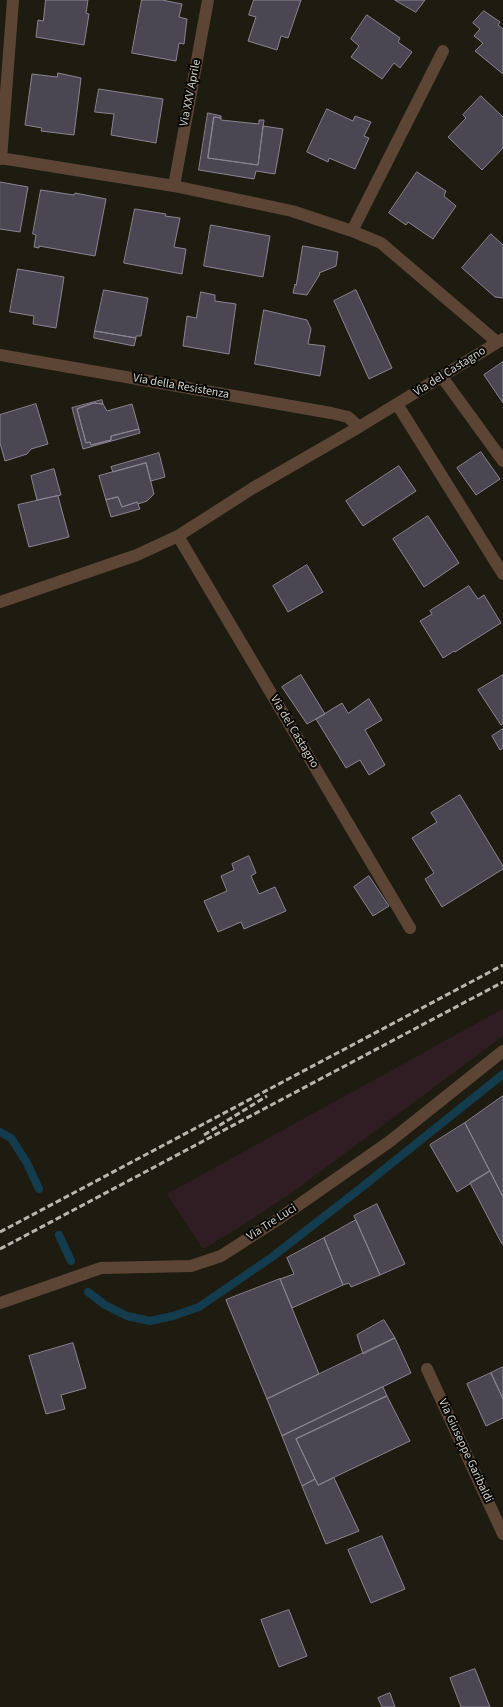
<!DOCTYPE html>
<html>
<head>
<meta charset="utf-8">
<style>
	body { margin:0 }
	canvas { display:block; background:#1e1c11 }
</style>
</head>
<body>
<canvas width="503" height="1707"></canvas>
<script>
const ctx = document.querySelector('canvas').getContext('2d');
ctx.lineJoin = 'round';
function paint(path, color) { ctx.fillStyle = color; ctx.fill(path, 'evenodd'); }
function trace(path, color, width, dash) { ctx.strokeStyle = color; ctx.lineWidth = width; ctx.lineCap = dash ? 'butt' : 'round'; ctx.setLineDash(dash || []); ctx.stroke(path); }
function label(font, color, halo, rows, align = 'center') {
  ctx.font = font + ' "Source Sans 3",sans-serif'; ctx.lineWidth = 4; ctx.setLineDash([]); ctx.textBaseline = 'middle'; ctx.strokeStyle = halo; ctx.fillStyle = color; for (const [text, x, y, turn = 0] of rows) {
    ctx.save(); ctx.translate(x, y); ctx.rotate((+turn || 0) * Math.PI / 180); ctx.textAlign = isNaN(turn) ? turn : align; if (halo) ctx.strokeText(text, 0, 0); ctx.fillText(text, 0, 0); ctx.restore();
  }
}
paint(new Path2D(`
	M503,1009V1036L290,1194L241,1226L203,1249L167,1194Z`), '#2f1d23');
trace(new Path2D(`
	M0,1132L11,1138L27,1163L39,1189
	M59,1235L71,1261
	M88,1292L105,1305L127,1316L150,1321L173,1316L199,1307L272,1257L357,1191L503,1074`), '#133d4f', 8);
const building = new Path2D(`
	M46,0H88L86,13L89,14L84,45L36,37L38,20L43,21Z
	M142,0H162L182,4L179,17L187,19L184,44L179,43L176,61L132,53Z
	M254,0H301L288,38L281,36L277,50L248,41L256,17L249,15Z
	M395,0H425L416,12Z
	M484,11L500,22L498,25L503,29V74L475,51L483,43L474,36L480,29L473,23Z
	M367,15L400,38L398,42L412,52L400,68L394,63L382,79L351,57L359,46L351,39Z
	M58,73L81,78L74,135L41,131L42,128L25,125L32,74L57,77Z
	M99,89L163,99L156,143L111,135L114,114L95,112Z
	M481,96L503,117V148L482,170L448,137L466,118L463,115Z
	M327,109L353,121L355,116L371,122L364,136L369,138L355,169L329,158L328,162L307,152Z
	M208,113L221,116V118L214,117L208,158L258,165L263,126L283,129L275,174L256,171L254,179L199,170Z
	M214,117L221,118V120L259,124V120H264L258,165L208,158Z
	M417,172L446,191L444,196L456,206L433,239L408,222L406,225L389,213Z
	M0,182L28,187L20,232L0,229Z
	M41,190L74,195L75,193L106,199L95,256L39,246V248L34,247L36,235L33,234Z
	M135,209L166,214L165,216L180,218L174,247L186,249L182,274L124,263Z
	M211,225L270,236L263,277L204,266Z
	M491,234L503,245V298L495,297L462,268Z
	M303,246L338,252L336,266L319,273L320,274L307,295L293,293L295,284L296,285Z
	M18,269L64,277L56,328L33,324L34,316L10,312Z
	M104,290L148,298L141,336H136V338L95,331Z
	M356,290L392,368L369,379L334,301Z
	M201,292L215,295V301L236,304L229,354L183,346L187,316L196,318Z
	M264,310L307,320L311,329L308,344L325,346L320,376L255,364Z
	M95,331L136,338L134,346L94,338Z
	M503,362V403L484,375Z
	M102,400L103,404L94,403L77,409L86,443L90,442L91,445L111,440V436L139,429L140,433L83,449L72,408Z
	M94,403L103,404L107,411L132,404L139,429L111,436V440L91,445L90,442L86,443L77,409Z
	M36,404L48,444L31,449L27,454L5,461L0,443V415Z
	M481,452L500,479L476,495L457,468Z
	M159,453L165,477L151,481L146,463L113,472L111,467Z
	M146,463L154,494L147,501L138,504L137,502L122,507L118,497L106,500L99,476Z
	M399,466L416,491L363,526L346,501Z
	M54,469L61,495L37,500L31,476Z
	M58,496L69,537L29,547L18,505Z
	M118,497L122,507L137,502L140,509L111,517L106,500Z
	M428,516L459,563L424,587L393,539Z
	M307,565L323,592L288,612L273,586Z
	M469,586L478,599L484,595L501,623L455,652L454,651L443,658L420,621L432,614L430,611Z
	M301,675L325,714L307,724L282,687Z
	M503,675V724L501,725L478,690Z
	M369,699L382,720L365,730L385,765L369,775L360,760L346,768L316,719L342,703L348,713Z
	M503,729V748L500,750L492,736Z
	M460,795L503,866V869L442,907L425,879L434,873L412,838L437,822L431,813Z
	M249,856L256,873L251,876L259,894L275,887L286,911L244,929L241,922L218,932L204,901L227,891L221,876L234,870L232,864Z
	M369,876L389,906L373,916L354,887Z
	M503,1096V1197L465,1123Z
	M465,1123L490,1171L457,1192L430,1145Z
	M490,1171L503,1197V1244H502L470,1183Z
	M377,1204L405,1264L380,1275L354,1216Z
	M356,1220L380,1275L351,1287L349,1283L343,1285L324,1238Z
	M324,1238L343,1285L292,1308L280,1279L294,1274L287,1258Z
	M280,1279L319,1374L267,1399L226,1300Z
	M384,1320L395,1338L363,1354L357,1335Z
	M395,1338L411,1373L282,1436L267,1399Z
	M73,1343L86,1388L61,1395L65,1409L46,1414L29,1356Z
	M503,1367V1399L491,1373Z
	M491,1373L503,1399V1418L486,1426L467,1384Z
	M383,1387L387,1396L296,1439L315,1479L302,1486L282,1436Z
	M387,1396L410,1441L318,1485L296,1439Z
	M334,1478L359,1531L326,1544L302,1486L315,1479L318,1485Z
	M382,1536L405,1589L371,1603L348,1550Z
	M289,1610L307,1656L279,1667L261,1620Z
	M475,1669L490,1707H461L450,1678Z
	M390,1693L395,1707H382L378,1698Z`);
paint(building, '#4b4752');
trace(building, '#898491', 1);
trace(new Path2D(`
	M0,158L174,186L292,211L352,231L381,243L497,342
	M1,159L13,0
	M174,186L208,0
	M352,231L443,51
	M0,355L331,413L348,417L359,427
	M442,377L503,461
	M397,404L503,574
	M178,536L410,928
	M0,602L137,555L178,536L253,488L359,427L503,339
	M0,1303L101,1268L191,1266L221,1256L277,1220L389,1142L503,1051
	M427,1369L503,1534`), '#5c4534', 12);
trace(new Path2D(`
	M204,1135L267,1096
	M0,1232L503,965
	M0,1249L503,982`), '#b7b5ae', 3, [6, 3]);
label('12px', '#d4d2cb', '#070704', [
	["Via XXV Aprile",191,93,-79],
	["Via del Castagno",450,372,-32],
	["Via della Resistenza",181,387,10],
	["Via del Castagno",294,732,59],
	["Via Tre Luci",272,1223,-33],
	["Via Giuseppe Garibaldi",465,1451,65]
]);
</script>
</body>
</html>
